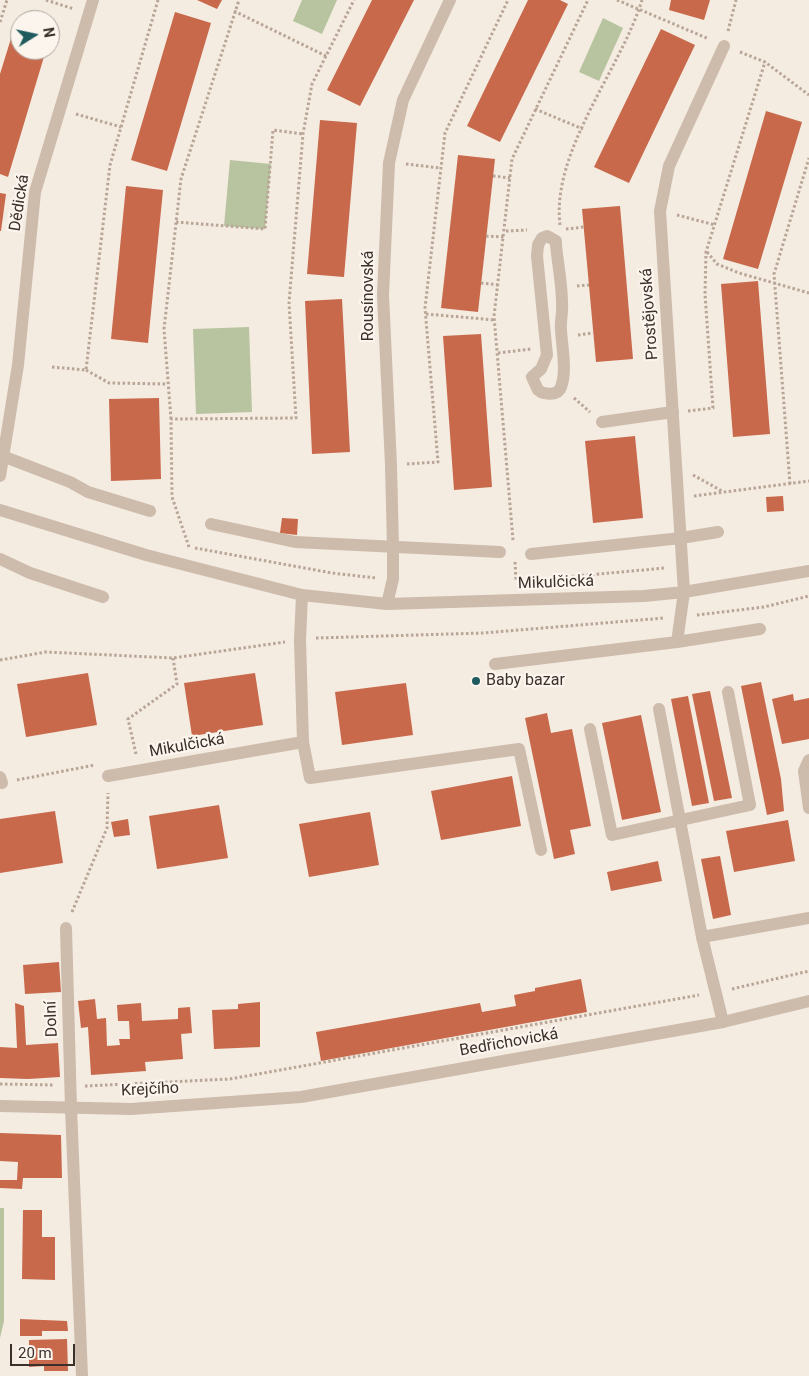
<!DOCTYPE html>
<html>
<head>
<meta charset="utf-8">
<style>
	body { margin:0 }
	#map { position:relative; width:809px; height:1376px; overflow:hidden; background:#f4ebe1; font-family:Roboto,sans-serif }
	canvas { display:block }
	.north { position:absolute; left:10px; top:10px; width:50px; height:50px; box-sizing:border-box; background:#fbf5ee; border:1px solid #aea6a0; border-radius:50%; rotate:80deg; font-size:14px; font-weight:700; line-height:20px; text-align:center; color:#3b302b }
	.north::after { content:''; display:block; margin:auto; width:18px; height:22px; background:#1f5a5e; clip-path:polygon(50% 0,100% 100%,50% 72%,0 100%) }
	.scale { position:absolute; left:10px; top:1344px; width:65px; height:22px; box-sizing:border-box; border:2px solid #3b302b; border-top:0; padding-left:6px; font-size:15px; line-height:18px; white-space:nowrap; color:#3b302b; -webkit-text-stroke:4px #fbf5ee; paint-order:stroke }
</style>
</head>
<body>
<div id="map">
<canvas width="809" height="1376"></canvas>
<div class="north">N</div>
<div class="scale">20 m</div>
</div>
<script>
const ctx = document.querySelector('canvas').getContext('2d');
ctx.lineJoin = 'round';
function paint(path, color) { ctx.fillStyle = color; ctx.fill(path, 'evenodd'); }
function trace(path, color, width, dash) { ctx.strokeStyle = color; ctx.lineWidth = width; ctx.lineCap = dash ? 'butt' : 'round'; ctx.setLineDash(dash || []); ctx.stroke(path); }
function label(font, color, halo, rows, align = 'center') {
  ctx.font = font + ' Roboto,sans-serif'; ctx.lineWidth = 4.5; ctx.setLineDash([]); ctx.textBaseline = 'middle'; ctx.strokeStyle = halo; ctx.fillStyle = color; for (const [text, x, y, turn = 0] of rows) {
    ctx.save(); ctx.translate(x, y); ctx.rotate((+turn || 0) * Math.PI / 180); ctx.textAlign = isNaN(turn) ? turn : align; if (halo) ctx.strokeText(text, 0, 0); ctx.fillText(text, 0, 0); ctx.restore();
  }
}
paint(new Path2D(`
	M302,0H337L322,34L293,21Z
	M603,18L623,28L599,81L579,72Z
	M230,160L271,164L265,229L224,226Z
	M249,327L252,412L196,414L193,329Z
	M0,1208H4V1321L0,1338Z`), '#b8c4a0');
paint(new Path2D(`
	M197,0H222L217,9Z
	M372,0H414L360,106L327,90Z
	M528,0H560L568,4L500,142L467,126Z
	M671,0H710L704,20L669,10Z
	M175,12L211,23L167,171L131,160Z
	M17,19L20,20V50H46L8,177L0,174V74Z
	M661,29L695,45L629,183L594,167Z
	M766,111L802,122L758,269L723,259Z
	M320,120L357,123L344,277L307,274Z
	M458,155L495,159L478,312L441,308Z
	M126,186L163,190L148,343L111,339Z
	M0,193L6,194L1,231H0Z
	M620,206L633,359L596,362L582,209Z
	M758,281L770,434L733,437L721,284Z
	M342,299L350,452L312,454L305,301Z
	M481,334L492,487L454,490L443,336Z
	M159,398L161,479L111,481L109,399Z
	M635,436L643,518L593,523L585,441Z
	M783,496L784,511L767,512L766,497Z
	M282,518L298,519L297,535L280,533Z
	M88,673L97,725L26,737L17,684Z
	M255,673L263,725L192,736L184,683Z
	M761,682L781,779L784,811L767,815L741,686Z
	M406,683L413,735L342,745L335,692Z
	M710,691L732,798L714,801L692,694Z
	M793,694L794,701L809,698V739L782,744L772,699Z
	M688,696L709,803L692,806L671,699Z
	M547,713L551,733L572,729L591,826L570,830L575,854L554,859L525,718Z
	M641,715L661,812L622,820L602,723Z
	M512,776L521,826L441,840L431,791Z
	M219,805L228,858L157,869L149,816Z
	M55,811L63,863L0,873V819Z
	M370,812L379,865L309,877L299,824Z
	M128,819L130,835L114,837L111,822Z
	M788,820L795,861L734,872L726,831Z
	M720,856L731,915L713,919L701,859Z
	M658,861L662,881L611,891L607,872Z
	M59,962L61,992L25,994L23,965Z
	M581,979L587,1012L321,1061L316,1032L480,1003L482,1012L516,1006L514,995L535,991V988Z
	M95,999L97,1019L106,1018L107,1046L120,1045L119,1039H130L129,1021H118L117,1005L141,1003L142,1021L178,1019V1008L190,1007L192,1033L181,1034L183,1059L145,1062L146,1071L91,1075L88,1027L81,1028L78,1001Z
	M260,1002V1047L214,1049L212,1010L238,1009V1004Z
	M15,1003L24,1006L26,1045L58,1043L60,1077L28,1079L0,1078V1047L17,1048Z
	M0,1133L61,1135L62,1178H23L22,1189L0,1188V1180H17L18,1162L0,1161Z
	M23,1210H42V1237H55V1280L22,1279Z
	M20,1319L67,1321L68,1331H42V1336H20Z
	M67,1339L68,1371H44V1366L29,1367V1340Z`), '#c8694b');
trace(new Path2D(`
	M46,0L74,9
	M617,0L709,39
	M234,11L326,56
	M0,22L7,0
	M728,31L736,0
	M740,52L765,62L809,95
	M535,109L583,129
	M76,114L121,127
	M406,164L440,168
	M493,176L510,178
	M677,215L715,225
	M176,222L265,229L273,130L303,134
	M560,225C551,151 621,69 642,0
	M566,229L584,227
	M506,231L527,230
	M486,236L505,237
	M707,252L717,264L739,273L809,293
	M481,283L499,285
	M577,286L589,285
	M426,314L495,320
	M578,335L593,333
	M498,353L531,349
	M52,367L86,370L110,165L158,0
	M86,370L109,383L167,384
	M574,398L590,412
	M688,411L713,408L705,294L706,252L765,62
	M171,419L164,329L181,179L239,0
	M407,464L438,462L425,308L445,133L508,0
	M693,475L722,491
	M790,484L774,274L809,158
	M694,496L809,481
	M513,540L494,316L512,159L588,0
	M189,547L172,497L171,419L296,418L289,303L303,134L312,84L354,0
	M195,548L332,573L376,578
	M515,562L516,581
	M522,581L665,568
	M697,615L764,607L809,596
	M316,638L483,633L664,618
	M0,660L46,652L173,658L285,642
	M136,754L128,719L177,684L173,658
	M17,780L95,765
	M72,912L107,828L108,793
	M732,989L809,971
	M0,1084L54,1085
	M85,1086L230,1079L699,995`), '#b9a596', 3, [2.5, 2.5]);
trace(new Path2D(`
	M547,236L556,241V245C558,265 562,284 562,303C563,312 560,322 561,330C562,347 567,372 561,387C558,396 544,395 538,390L532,377L541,369L547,355L537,256L538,245L542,238Z
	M602,422L673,412
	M0,455L70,482L88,492L150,511
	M211,524L295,542L500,552
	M531,554L681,538L718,532
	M0,559L30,573L103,597
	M677,642L760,629
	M495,664L677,642L684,592
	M659,709L702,937
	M590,729L612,835L750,805L728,692
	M303,742L310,778L519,749L541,850
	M71,1108L82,1376`), '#cdbbac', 12);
trace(new Path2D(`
	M0,476L18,365L35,192L93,0
	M0,510L146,555L302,595L387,604L644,596L684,592L809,571
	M684,592L660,211L669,166L724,46
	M387,604L393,579V548L391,465L383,295L389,163L403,100L450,0
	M809,760L804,771L809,808
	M108,776L303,742L300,640L302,595
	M0,777L2,783
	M66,928L71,1108
	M723,1022L702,937L809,918`), '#cdbbac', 12);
trace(new Path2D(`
	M0,1106L131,1109L301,1097L723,1022L809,1001`), '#cdbbac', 12);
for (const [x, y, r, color] of [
	[476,681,5,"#1f5a5e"]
]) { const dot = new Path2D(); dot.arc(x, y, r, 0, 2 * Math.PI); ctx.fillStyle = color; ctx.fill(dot); trace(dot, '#fbf5ee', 2); }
label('16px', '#3b302b', '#fbf5ee', [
	["Dědická",20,203,-81],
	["Rousínovská",369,296,-90],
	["Prostějovská",650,314,-94],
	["Mikulčická",556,583,-2],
	["Mikulčická",187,746,-10],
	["Dolní",52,1019,-92],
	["Bedřichovická",509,1043,-10],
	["Krejčího",150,1090,-3]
]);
label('16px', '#3b302b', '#fbf5ee', [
	["Baby bazar",486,681]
], 'left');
</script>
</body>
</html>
